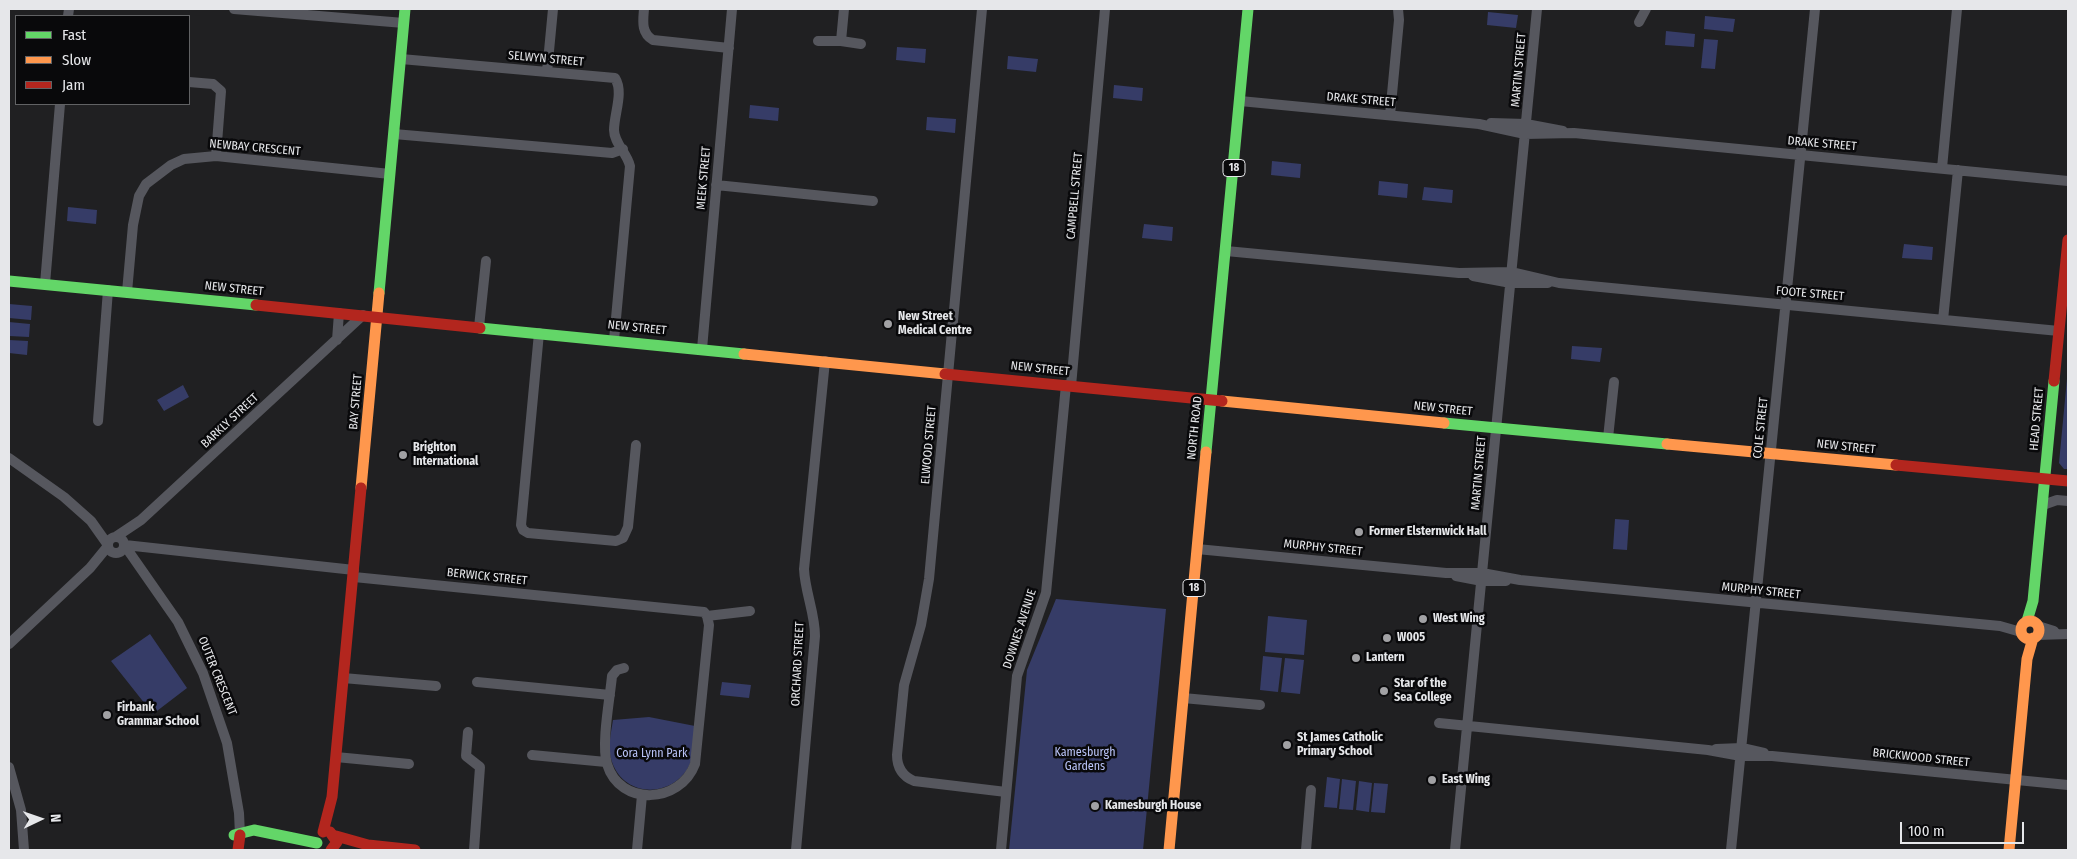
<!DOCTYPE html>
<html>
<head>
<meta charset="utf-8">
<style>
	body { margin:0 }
	#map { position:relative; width:2077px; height:859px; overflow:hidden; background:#202022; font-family:"Fira Sans Condensed",sans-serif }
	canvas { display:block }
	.frame { position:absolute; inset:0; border:10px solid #e6e7ea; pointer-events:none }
	.legend { position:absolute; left:15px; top:15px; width:175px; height:90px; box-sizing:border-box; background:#09090b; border:1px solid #616264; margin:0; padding:6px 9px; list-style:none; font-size:15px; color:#e6e7ea }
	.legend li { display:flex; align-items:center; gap:10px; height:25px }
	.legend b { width:25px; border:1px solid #616264 }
	.north { position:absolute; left:15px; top:794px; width:50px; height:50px; -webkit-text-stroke:4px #09090b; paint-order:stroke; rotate:87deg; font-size:14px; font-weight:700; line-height:20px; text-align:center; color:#e6e7ea }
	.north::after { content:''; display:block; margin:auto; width:18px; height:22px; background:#e6e7ea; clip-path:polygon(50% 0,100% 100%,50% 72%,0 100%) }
	.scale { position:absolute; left:1900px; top:822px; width:124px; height:22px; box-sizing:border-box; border:2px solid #e6e7ea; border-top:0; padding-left:6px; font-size:15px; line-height:18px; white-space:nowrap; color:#e6e7ea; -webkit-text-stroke:4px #09090b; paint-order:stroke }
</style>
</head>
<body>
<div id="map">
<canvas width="2077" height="859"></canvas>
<div class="frame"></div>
<ul class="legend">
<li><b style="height:6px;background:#63d668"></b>Fast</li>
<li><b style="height:6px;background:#ff974d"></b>Slow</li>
<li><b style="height:6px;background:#b3261e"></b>Jam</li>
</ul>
<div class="north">N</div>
<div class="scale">100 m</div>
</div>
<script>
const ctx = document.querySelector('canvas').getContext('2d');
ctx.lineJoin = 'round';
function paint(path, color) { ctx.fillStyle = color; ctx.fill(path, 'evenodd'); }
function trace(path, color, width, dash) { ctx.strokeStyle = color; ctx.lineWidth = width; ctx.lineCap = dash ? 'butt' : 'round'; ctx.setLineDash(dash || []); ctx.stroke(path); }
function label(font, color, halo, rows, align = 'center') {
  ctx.font = font + ' "Fira Sans Condensed",sans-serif'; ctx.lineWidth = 5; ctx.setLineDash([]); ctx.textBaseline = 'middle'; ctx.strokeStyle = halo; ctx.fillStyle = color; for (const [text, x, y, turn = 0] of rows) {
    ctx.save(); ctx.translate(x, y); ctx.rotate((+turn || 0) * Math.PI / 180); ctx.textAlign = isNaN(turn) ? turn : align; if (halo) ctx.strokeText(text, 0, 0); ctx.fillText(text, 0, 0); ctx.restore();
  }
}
paint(new Path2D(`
	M1488,12L1518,15L1516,28L1487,25Z
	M1705,16L1735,19L1733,32L1704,29Z
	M1666,31L1695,34L1694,47L1665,45Z
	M1704,39L1718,40L1715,69L1701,68Z
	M897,47L926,49L925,63L896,60Z
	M1008,56L1038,59L1036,72L1007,69Z
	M1114,85L1143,88L1142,101L1113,98Z
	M750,105L779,108L778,121L749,118Z
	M927,117L956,119L955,133L926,130Z
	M1272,161L1301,164L1300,178L1271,175Z
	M1379,181L1408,184L1407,198L1378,195Z
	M1424,187L1453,190L1452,203L1422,200Z
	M68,207L97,210L96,224L67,221Z
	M1144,224L1173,227L1172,241L1142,238Z
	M1904,244L1933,247L1932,260L1902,258Z
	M9,304L32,306L31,320L9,318Z
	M9,322L30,324L29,337L9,336Z
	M9,340L28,341L27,355L9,353Z
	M1572,346L1602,348L1600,362L1571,359Z
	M2068,368V469H2064L2059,463Z
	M183,385L189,397L164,411L157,400Z
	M1615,519L1629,520L1627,550L1613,549Z
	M1056,599L1166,609L1143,850H1009L1027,670Z
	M1268,616L1307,620L1304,655L1265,652Z
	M150,634L187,688L153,714L111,661Z
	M1263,656L1282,658L1278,692L1260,690Z
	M1285,658L1304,660L1300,694L1281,692Z
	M722,682L751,685L749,698L720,695Z
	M649,717L695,726C694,738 695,754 690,764C674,798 625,799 612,762C607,749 611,733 613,720Z
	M1327,777L1340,779L1337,808L1324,807Z
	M1342,779L1356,781L1353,810L1339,809Z
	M1359,781L1372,783L1369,812L1356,810Z
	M1374,783L1388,784L1385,813L1371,812Z`), '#363c67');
trace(new Path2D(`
	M234,9L404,23
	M644,9C643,21 641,33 653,40L729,48
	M982,9L929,579L921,625L904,685L897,755C897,767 902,776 914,781L1006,792
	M68,16L69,9
	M1639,22L1646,9
	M818,41H841L861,44
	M841,41L844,9
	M401,59L615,78C624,92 614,114 614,130C614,143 627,153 630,166L614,340
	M547,72L553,9
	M189,82L213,84L221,91L216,156
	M1240,101L1479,124L1525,134L1574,133L2068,181
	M1390,115L1399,20L1398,9
	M1491,123L1526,124L1563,131
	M394,134L612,153L623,149
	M1942,168L1957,9
	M716,185L873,201
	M1226,251L1459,273L1512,272L1559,283L2059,331
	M1473,276L1511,283H1548
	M45,284L60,104
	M127,292L133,225L139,196L146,184L171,165L184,159L216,156L390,174
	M1943,320L1958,170
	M479,327L486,261
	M539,333L521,525L523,530L528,533L616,541L623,538L628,527L636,445
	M337,340L339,313
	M702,349L732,9
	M1071,386L1105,9
	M98,421L108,290
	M1608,438L1614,382
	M9,458L64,497L91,521L108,545
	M2043,505L2057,500L2068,501
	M117,536L141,520L363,315
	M108 545a8 8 0 1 1 16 0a8 8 0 1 1-16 0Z
	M125,545L354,570
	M125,546L178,622L203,673L227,743L239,813L240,835
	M1197,549L1446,573H1482L1520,580L2000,626L2021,632
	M1456,576L1482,581H1506
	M354,577L704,612L707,616L709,625L695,764C680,804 620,807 607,764C601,744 610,698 612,676L617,670L624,668
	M707,616L750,611
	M2038,626L2054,631
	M2037,635L2068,634
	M9,644L90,568L108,546
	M343,678L436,686
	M477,682L610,695
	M1183,698L1260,705
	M1439,723L1708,750L1741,756H1772L2068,785
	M468,732L466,756L480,767L474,850
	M1716,749L1742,748L1764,753
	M532,755L606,762
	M336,757L409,764
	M9,767L21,810L24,850
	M637,850L642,795
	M796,850L815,636C815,613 805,592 804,569L825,361
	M1001,850L1017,676L1046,593L1066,385
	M1306,850L1311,790
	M1455,850L1537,9
	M1731,850L1815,9`), '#56575e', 10);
trace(new Path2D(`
	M9,281L256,305
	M379,293L405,9
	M480,328L744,354
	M1444,423L1667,444
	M1206,452L1248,9
	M2027,621L2033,601L2054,381
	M234,835L254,830L317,843`), '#63d668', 11);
trace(new Path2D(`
	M744,354L945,374
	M1222,401L1444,423
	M1667,444L1896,465
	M361,488L379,293
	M2021 630a9 9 0 1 1 18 0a9 9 0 1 1-18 0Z
	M1169,850L1206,452
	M2009,850L2027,659L2033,638`), '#ff974d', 11);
trace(new Path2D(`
	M256,305L480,328
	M945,374L1222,401
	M2054,381L2068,240
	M1896,465L2068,481
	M323,832L332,797L361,488
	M330,832L337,842L331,850
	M336,836L368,845L415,850
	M238,850L240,835`), '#b3261e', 11);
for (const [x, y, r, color] of [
	[888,324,5,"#a1a1a4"],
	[403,455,5,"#a1a1a4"],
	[1359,532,5,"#a1a1a4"],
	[1423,619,5,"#a1a1a4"],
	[1387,638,5,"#a1a1a4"],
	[1356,658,5,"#a1a1a4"],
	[1384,691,5,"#a1a1a4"],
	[107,715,5,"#a1a1a4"],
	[1287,745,5,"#a1a1a4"],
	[1432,780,5,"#a1a1a4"],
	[1095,806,5,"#a1a1a4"]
]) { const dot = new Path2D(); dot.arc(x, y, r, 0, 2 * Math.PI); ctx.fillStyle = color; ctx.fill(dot); trace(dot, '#09090b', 2); }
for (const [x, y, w] of [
	[1234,168,22],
	[1194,588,22]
]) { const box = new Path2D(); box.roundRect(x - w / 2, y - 8.5, w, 17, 4); ctx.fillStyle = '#09090b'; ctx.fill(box); trace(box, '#e6e7ea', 1); }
label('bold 11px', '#e6e7ea', null, [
	["18",1234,168],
	["18",1194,588]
]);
label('12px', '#e6e7ea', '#09090b', [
	["SELWYN STREET",546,59,5],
	["MARTIN STREET",1519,70,-85],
	["DRAKE STREET",1361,100,5],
	["DRAKE STREET",1822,144,5],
	["NEWBAY CRESCENT",255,148,5],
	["MEEK STREET",704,178,-85],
	["CAMPBELL STREET",1075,196,-85],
	["NEW STREET",234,289,6],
	["FOOTE STREET",1810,294,5],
	["NEW STREET",637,328,6],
	["NEW STREET",1040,369,6],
	["BAY STREET",356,402,-85],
	["NEW STREET",1443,409,6],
	["HEAD STREET",2037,419,-85],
	["BARKLY STREET",230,421,-43],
	["NORTH ROAD",1195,428,-84],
	["COLE STREET",1761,428,-84],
	["ELWOOD STREET",929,445,-85],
	["NEW STREET",1846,447,6],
	["MARTIN STREET",1479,473,-85],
	["MURPHY STREET",1323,548,6],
	["BERWICK STREET",487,577,6],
	["MURPHY STREET",1761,591,6],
	["DOWNES AVENUE",1020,629,-72],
	["ORCHARD STREET",798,664,-87],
	["OUTER CRESCENT",217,676,68],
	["BRICKWOOD STREET",1921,758,6]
]);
label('bold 12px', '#e6e7ea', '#09090b', [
	["New Street",898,317],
	["Medical Centre",898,331],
	["Brighton",413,448],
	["International",413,462],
	["Former Elsternwick Hall",1369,532],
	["West Wing",1433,619],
	["W005",1397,638],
	["Lantern",1366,658],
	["Star of the",1394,684],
	["Sea College",1394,698],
	["Firbank",117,708],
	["Grammar School",117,722],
	["St James Catholic",1297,738],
	["Primary School",1297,752],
	["East Wing",1442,780],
	["Kamesburgh House",1105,806]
], 'left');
label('12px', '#b9c3f7', '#09090b', [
	["Kamesburgh",1085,753],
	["Gardens",1085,767],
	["Cora Lynn Park",652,754]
]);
</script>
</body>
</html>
